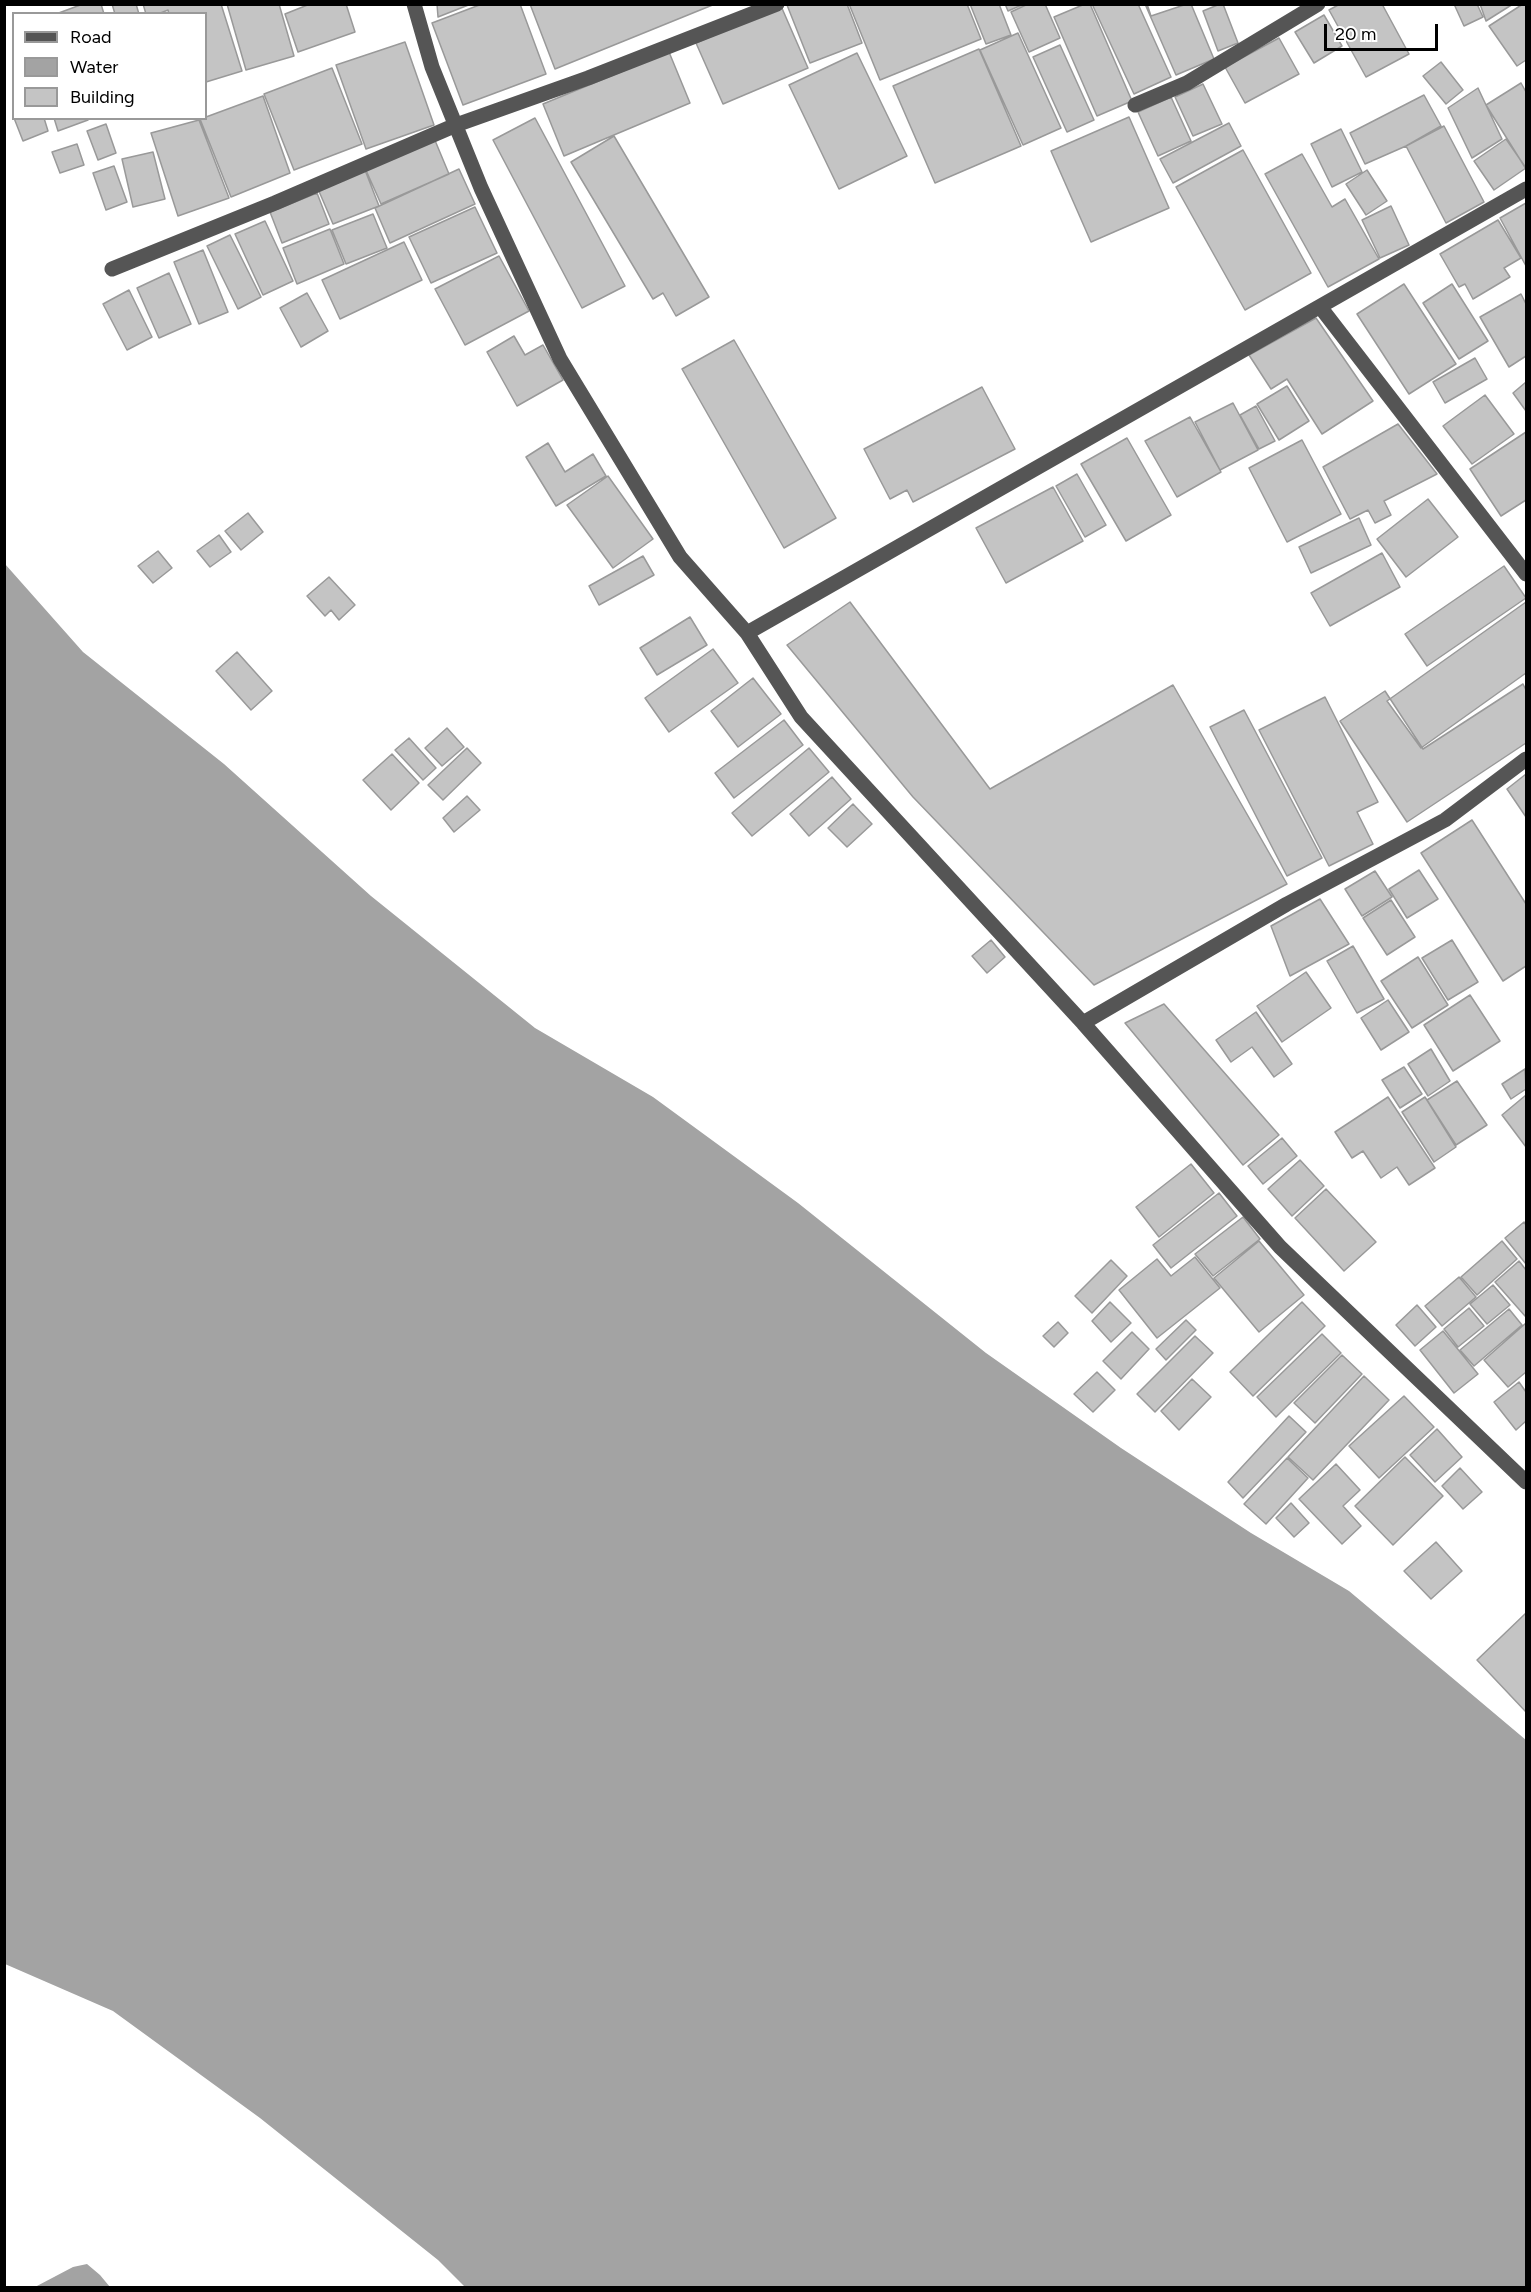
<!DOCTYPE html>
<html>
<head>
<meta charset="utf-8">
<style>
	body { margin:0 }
	#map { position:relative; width:1531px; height:2292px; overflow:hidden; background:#fff; font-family:Figtree,sans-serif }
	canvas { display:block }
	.frame { position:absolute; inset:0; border:6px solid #000; pointer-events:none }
	.legend { position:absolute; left:12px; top:12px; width:195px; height:108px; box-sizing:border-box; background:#fff; border:2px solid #999; margin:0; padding:8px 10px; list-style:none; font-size:18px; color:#000 }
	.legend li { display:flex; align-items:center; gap:12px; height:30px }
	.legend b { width:30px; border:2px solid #999 }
	.scale { position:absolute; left:1324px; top:24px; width:114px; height:27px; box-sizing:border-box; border:3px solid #000; border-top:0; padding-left:8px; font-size:18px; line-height:21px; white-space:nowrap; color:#000; -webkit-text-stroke:4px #fff; paint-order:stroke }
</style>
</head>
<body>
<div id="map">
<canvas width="1531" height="2292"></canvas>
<div class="frame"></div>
<ul class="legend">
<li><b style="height:8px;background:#555"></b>Road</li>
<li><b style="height:16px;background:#a3a3a3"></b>Water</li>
<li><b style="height:16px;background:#c4c4c4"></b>Building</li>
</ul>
<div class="scale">20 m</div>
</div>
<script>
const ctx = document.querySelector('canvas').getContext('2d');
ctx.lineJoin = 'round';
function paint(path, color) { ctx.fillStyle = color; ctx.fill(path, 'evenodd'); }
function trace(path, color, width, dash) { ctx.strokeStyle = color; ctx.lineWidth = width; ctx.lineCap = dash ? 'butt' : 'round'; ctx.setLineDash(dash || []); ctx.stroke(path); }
paint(new Path2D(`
	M5,564L83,652L224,764L371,896L535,1028L653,1097L798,1203L986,1353L1121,1448L1251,1533L1349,1591L1526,1740V2287H465L438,2260L260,2118L113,2011L5,1964Z
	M87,2264L100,2275L110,2287H35L73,2267Z`), '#a3a3a3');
const building = new Path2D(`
	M83,4H101L104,14H56Z
	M112,4H136L139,14H115Z
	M143,4H221L242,71L206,82V14H169L168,10L158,14H146Z
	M227,4H279L294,56L246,70Z
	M310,4H346L355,32L298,52L285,14Z
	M437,4H471L438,17Z
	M482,4H520L546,74L463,105L432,23Z
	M530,4H715L555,69Z
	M847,4L862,43L810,63L787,5Z
	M849,4H967L981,39L880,80Z
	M970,4H999L1011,35L986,44Z
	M1005,4H1024L1008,11Z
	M1028,4H1045L1060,38L1029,52L1011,12Z
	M1085,4H1090L1132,101L1097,116L1054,17Z
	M1092,4H1138L1171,77L1134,94Z
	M1145,4H1191L1214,59L1176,75Z
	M1147,4H1187L1151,16Z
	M1220,4H1223L1238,43L1218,51L1203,11Z
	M1340,4H1382L1409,54L1366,77L1329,10Z
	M1454,4H1477L1483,17L1464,26Z
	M1480,4H1513L1486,21Z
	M1523,4H1526V60L1517,66L1489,26Z
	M781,6L808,68L723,104L696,43Z
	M1324,15L1342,46L1314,63L1295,32Z
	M1018,33L1061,128L1023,145L980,50Z
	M1279,38L1299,74L1245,103L1225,67Z
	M405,42L434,125L366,149L336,65Z
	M1060,45L1094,120L1067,132L1033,57Z
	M979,49L1021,146L935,183L893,86Z
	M669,52L690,103L564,156L543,104Z
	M857,53L907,156L839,189L789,85Z
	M1441,62L1463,90L1446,104L1423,76Z
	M332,68L362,144L294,170L264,94Z
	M1521,83L1526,92V169L1486,105Z
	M1203,84L1222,124L1193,136L1175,97Z
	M1478,88L1502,139L1472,158L1448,108Z
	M1424,95L1441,126L1406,146L1365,164L1350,133Z
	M263,96L290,173L231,197L200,119L206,118V117Z
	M1171,97L1191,141L1158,156L1138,112Z
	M1129,117L1169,208L1091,242L1051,151Z
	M14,118H44L48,131L23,141Z
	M54,118H87L88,120L58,131Z
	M535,118L625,286L582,308L493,140Z
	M199,120L229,198L178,216L151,133Z
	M1229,123L1241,146L1173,183L1160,159Z
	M106,124L116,153L98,160L87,131Z
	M1444,126L1484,202L1446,223L1406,146Z
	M1341,129L1362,172L1332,187L1311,144Z
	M614,136L709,297L676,316L663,293L653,299L571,162Z
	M434,138L449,174L381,204L365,168Z
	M1506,139L1526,168L1494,190L1474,161Z
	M77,144L84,165L60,173L52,152Z
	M1243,150L1311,273L1245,310L1176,187Z
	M153,152L165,199L133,207L122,159Z
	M1302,154L1332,207L1345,199L1379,259L1328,287L1265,174Z
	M114,166L127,202L106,210L93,173Z
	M459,169L475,204L390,243L375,208Z
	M365,170L379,206L333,224L318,189Z
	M1367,170L1387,201L1366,215L1346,184Z
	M317,193L329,224L282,243L270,212Z
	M1526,203V266L1500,218Z
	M1391,206L1409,245L1380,258L1362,220Z
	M475,207L497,253L431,283L409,237Z
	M373,214L387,248L346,264L332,230Z
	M1498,220L1521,258L1504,268L1510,277L1473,299L1465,284L1459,287L1440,254Z
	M265,221L293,281L263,295L235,234Z
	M330,229L344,264L297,284L283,248Z
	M230,235L261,297L238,309L207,246Z
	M404,242L422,280L340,319L322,280Z
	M203,250L228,312L199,324L174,262Z
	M499,256L529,311L465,345L435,289Z
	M169,273L191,324L159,338L137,288Z
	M1404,284L1456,364L1409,394L1357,314Z
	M1452,284L1488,341L1459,359L1423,303Z
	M129,290L152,337L127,350L103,304Z
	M307,293L328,331L301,347L280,308Z
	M1521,294L1526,304V356L1509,367L1480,317Z
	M1316,318L1373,401L1322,434L1287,379L1271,389L1249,355Z
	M514,336L525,355L543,345L563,380L517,406L487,352Z
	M734,340L836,518L784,548L682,369Z
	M1475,358L1487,379L1445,403L1433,382Z
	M1526,382V411L1513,393Z
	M1287,386L1309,421L1279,440L1257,404Z
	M982,387L1015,449L913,502L907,490L890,499L864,449Z
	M1485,395L1514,434L1472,464L1443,426Z
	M1233,403L1258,450L1220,470L1195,422Z
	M1256,406L1275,441L1259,449L1240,415Z
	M1190,417L1221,472L1177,497L1145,441Z
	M1398,424L1437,474L1384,501L1391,515L1375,523L1368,510L1350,519L1323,467Z
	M1526,432V500L1501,516L1470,469Z
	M1127,438L1171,515L1126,541L1081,464Z
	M1302,440L1341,514L1287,542L1249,468Z
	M548,443L565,472L593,454L606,476L556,506L526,457Z
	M1077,474L1106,525L1085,537L1056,486Z
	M608,476L653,539L613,568L567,505Z
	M1053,487L1083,541L1006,583L976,528Z
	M1428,499L1458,537L1406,577L1377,539Z
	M248,513L263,532L241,550L225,531Z
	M1359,518L1371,545L1311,573L1299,547Z
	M219,535L231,552L210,567L197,551Z
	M158,551L172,568L153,583L138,566Z
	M1382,553L1400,587L1330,626L1311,593Z
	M643,556L654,575L599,605L589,586Z
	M1504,566L1526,598L1427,666L1405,634Z
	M329,577L355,605L339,620L331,610L325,616L307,596Z
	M850,602L990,789L1173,685L1287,884L1094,985L913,797L787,645Z
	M1526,602V673L1421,748L1387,701Z
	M690,617L707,645L657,675L640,648Z
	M713,649L738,683L669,732L645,698Z
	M237,652L272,691L251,710L216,671Z
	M753,678L781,714L738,747L711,711Z
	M1523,684L1526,690V743L1407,822L1340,721L1385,691L1423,749Z
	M1325,697L1378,802L1357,812L1373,844L1329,866L1259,730Z
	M1244,710L1322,858L1287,876L1210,727Z
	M784,720L803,745L734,798L715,773Z
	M447,728L464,747L442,766L425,748Z
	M409,738L436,768L423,780L395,750Z
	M467,748L481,763L443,800L428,785Z
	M809,748L829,772L752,836L732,813Z
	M392,754L419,783L391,810L363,780Z
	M1526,774V817L1507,789Z
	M832,777L851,799L809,836L790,814Z
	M467,796L480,810L454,832L443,818Z
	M853,804L872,824L847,847L828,828Z
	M1472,820L1526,904V966L1503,981L1421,853Z
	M1419,870L1438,899L1407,918L1389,889Z
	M1375,871L1392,897L1362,916L1345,889Z
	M1320,899L1349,944L1290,976L1271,926Z
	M1391,900L1415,937L1387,955L1363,918Z
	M991,940L1005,957L987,973L972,956Z
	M1452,940L1478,982L1448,1000L1422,958Z
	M1353,946L1384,999L1357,1013L1327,961Z
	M1418,957L1448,1005L1412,1028L1381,981Z
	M1306,972L1331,1008L1282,1042L1257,1006Z
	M1470,995L1500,1041L1453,1071L1424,1025Z
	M1388,1000L1409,1032L1381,1050L1361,1018Z
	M1164,1004L1279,1135L1243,1165L1125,1023Z
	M1256,1012L1292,1064L1274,1077L1252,1047L1231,1062L1216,1040Z
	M1431,1049L1450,1081L1428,1096L1408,1064Z
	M1404,1067L1422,1094L1400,1108L1382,1080Z
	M1525,1069L1526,1089L1511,1099L1502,1084Z
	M1457,1081L1487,1125L1456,1145L1427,1100Z
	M1526,1095V1147L1502,1115Z
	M1388,1097L1435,1168L1409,1185L1397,1167L1381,1178L1363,1151L1352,1158L1335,1132Z
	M1425,1097L1456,1147L1434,1162L1402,1112Z
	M1282,1138L1297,1156L1263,1184L1248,1166Z
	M1300,1160L1324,1186L1292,1216L1268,1189Z
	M1191,1164L1214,1193L1159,1237L1136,1207Z
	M1326,1189L1376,1242L1344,1271L1295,1218Z
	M1219,1193L1237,1216L1171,1268L1153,1245Z
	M1243,1217L1260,1239L1213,1276L1195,1254Z
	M1524,1222L1526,1225V1264L1505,1238Z
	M1259,1241L1304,1295L1259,1332L1214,1278Z
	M1502,1241L1517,1259L1477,1295L1461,1277Z
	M1195,1257L1220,1288L1157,1338L1119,1290L1157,1259L1171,1276Z
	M1111,1260L1127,1276L1092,1313L1075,1296Z
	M1519,1261L1526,1270V1314L1525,1316L1495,1282Z
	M1459,1277L1476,1297L1442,1326L1425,1306Z
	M1493,1285L1510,1305L1487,1324L1470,1304Z
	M1110,1302L1131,1323L1111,1342L1092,1321Z
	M1302,1302L1325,1326L1253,1396L1230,1372Z
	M1417,1305L1436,1327L1415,1346L1396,1325Z
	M1469,1308L1484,1326L1458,1347L1444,1329Z
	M1509,1309L1522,1325L1474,1366L1460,1350Z
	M1186,1320L1196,1330L1166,1360L1156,1349Z
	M1058,1322L1068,1333L1054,1347L1043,1336Z
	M1526,1323V1372L1508,1387L1484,1360Z
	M1443,1331L1478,1374L1454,1393L1420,1350Z
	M1132,1332L1149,1349L1121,1379L1103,1361Z
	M1322,1334L1341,1353L1276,1417L1257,1397Z
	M1195,1336L1213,1353L1155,1412L1137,1394Z
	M1342,1355L1362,1374L1315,1423L1294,1403Z
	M1097,1372L1115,1390L1093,1412L1074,1394Z
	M1364,1376L1389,1400L1313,1480L1288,1457Z
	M1192,1379L1211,1397L1179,1430L1161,1411Z
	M1519,1382L1526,1392V1421L1516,1430L1494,1402Z
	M1404,1396L1434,1427L1379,1478L1349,1446Z
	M1289,1416L1306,1432L1243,1498L1228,1482Z
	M1437,1429L1462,1457L1435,1482L1410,1455Z
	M1405,1457L1443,1496L1393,1545L1355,1506Z
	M1287,1458L1308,1478L1266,1524L1244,1504Z
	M1336,1464L1360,1490L1343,1506L1361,1526L1342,1544L1299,1499Z
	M1460,1468L1482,1492L1463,1509L1442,1486Z
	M1291,1503L1309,1523L1294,1537L1276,1518Z
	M1436,1542L1462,1571L1431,1599L1404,1571Z
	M1526,1613V1712L1477,1660Z`);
paint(building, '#c4c4c4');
trace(building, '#999', 1.5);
trace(new Path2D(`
	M414,4L432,67L481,188L560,359L680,557L747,633L801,717L1083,1023L1280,1247L1526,1482
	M1135,105L1187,83L1318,4
	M112,269L275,203L456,125L588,78L777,4
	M1321,308L1526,574
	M747,633L1526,189
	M1083,1023L1287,904L1445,820L1526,759`), '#555', 15);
</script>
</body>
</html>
